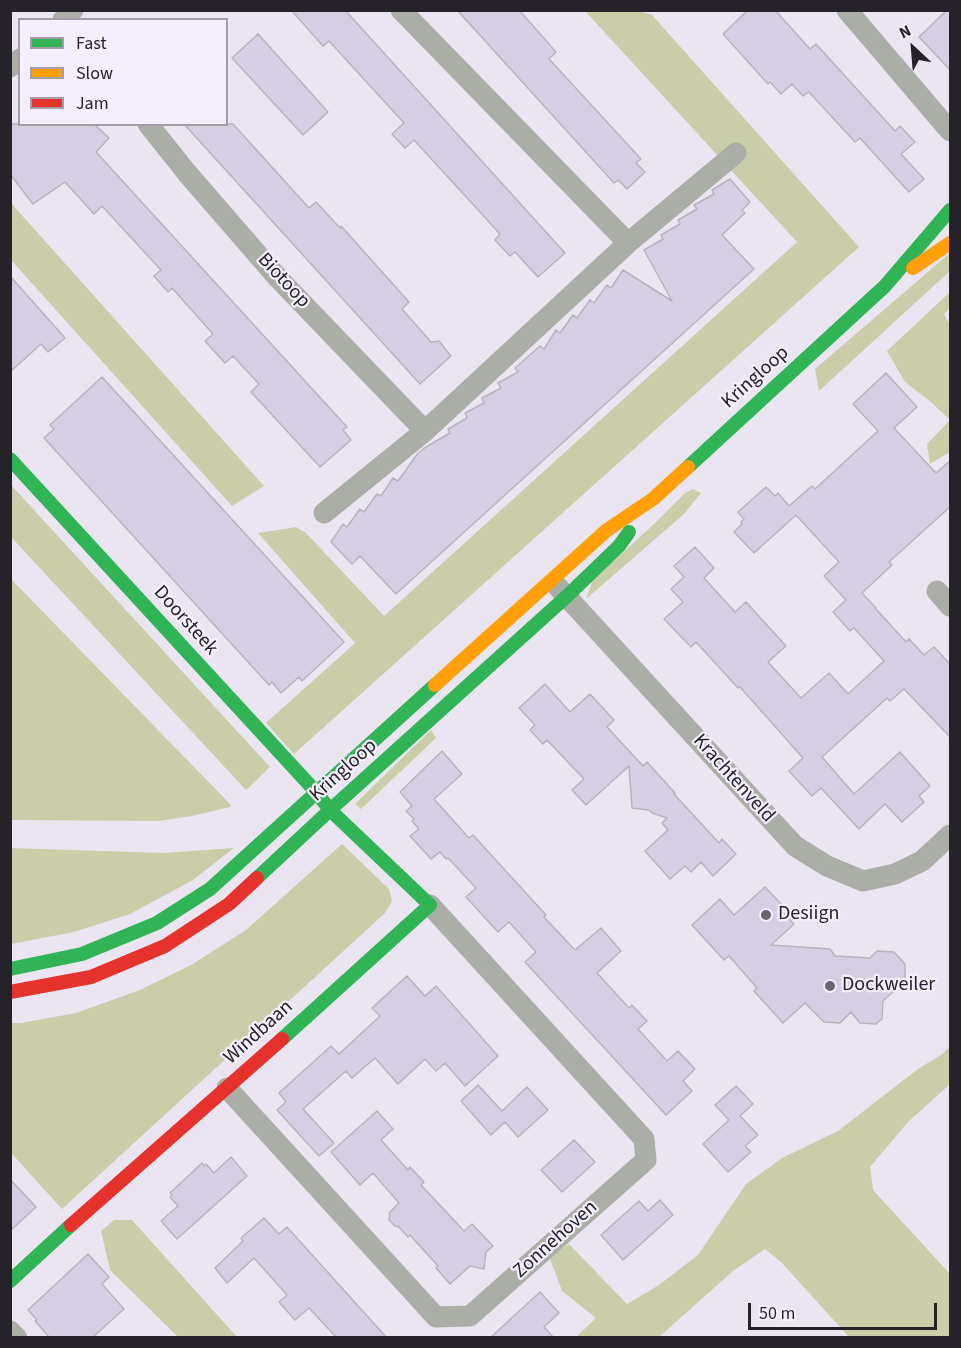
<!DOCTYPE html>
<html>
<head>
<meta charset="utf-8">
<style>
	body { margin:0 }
	#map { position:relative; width:961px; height:1348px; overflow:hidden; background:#ebe5f2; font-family:"Source Sans 3",sans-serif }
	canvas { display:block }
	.frame { position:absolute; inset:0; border:12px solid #25222a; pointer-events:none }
	.legend { position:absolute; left:18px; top:18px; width:210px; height:108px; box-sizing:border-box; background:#f5effd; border:2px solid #a29da9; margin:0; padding:8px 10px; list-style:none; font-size:18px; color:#25222a }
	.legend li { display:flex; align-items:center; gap:12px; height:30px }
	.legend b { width:30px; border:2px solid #a29da9 }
	.north { position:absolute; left:883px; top:18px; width:60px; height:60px; -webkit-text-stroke:4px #f5effd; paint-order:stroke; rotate:334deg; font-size:16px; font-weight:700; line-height:24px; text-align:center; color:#25222a }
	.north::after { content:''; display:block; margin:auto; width:21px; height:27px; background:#25222a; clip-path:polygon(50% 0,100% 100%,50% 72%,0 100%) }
	.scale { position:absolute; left:748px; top:1303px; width:189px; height:27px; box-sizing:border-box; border:3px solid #25222a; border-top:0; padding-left:8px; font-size:18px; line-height:21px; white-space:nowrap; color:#25222a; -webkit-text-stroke:4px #f5effd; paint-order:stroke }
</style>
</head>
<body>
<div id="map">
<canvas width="961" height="1348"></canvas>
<div class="frame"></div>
<ul class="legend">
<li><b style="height:8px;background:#30b455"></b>Fast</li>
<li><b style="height:8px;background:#ff9f0a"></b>Slow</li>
<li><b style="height:8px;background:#e5322d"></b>Jam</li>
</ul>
<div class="north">N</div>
<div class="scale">50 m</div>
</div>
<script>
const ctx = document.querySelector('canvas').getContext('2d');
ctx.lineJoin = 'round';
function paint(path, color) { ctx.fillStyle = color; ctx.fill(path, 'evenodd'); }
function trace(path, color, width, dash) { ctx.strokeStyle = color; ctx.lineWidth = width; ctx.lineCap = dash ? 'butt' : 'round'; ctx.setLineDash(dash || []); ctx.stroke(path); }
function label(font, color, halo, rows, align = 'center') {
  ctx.font = font + ' "Source Sans 3",sans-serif'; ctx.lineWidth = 4.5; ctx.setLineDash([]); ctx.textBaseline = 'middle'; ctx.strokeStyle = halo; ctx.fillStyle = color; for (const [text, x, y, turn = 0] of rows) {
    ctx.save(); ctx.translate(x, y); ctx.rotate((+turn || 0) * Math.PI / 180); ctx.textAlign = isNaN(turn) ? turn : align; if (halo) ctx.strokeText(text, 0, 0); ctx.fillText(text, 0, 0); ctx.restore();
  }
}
paint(new Path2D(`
	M585,11H639L652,15L859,247L294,754L266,723L355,643L258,533L296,527L306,533L384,616L797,242Z
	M10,203H11L264,486L232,506L11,260Z
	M950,253V271L819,391L815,369Z
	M950,292V308L944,314L947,320L950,322V452L930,464L927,444L950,420L931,402L905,382L887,351Z
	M11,485L270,767L246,790L11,537Z
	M693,489L701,493L684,514L586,599L593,580L653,525L685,493Z
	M10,578L231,805L230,807L192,816L159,821L11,820Z
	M431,730L436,738L361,809L355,804Z
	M342,844L389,889L392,901L385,913L62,1209L11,1153V1023H21L76,1013L140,990L193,964L246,930Z
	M11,848L163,853L234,848L193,880L130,914L74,932L11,944Z
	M950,1047V1084L908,1122L870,1167L873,1190L950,1274V1337H849L781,1262L765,1249L733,1271L659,1337H576L596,1318L562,1291L549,1256L569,1244L627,1304L659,1285L698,1255L746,1184L782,1158L838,1131L918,1069L941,1055Z
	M114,1220H132L237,1337H178L110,1270L101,1231Z`), '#c9cda8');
const building = new Path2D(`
	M291,10H345L565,253L538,277L515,252L510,256L495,240L500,234L414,140L405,148L392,134L404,123L329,41L323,46Z
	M457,10H519L556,52L549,59L641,159L636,163L645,172L627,189L618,180L614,183Z
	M748,10H775L810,49L816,44L895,131L900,126L915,142L901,154L924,179L909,192L860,138L855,142L809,92L803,96L792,84L781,94L770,82L768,84L723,34Z
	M947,10H951V71L919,37Z
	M258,34L328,112L303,135L232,58Z
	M10,124H94L109,138L96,152L347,427L343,430L351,440L320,467L251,392L259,384L233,356L225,363L205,341L213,334L172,288L168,292L154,276L161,270L102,206L94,214L65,182L33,204L10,174Z
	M184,124H233L309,208L316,202L340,228L341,226L409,302L402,309L431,342L439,341L451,356L420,384Z
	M730,179L750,202L742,210L745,213L722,235L754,269L396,594L360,556L352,564L331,542L343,524L347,527L360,509L364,512L377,494L381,496L393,478L398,481L418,453L426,447L450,433L448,429L467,418L465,413L484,403L482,398L501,388L498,383L518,372L515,368L540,346L544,349L556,330L560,333L573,315L577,318L590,300L594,303L607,285L611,288L623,270L672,301L644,250L663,239L661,235L680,224L678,220L697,209L694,205L714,194L712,190Z
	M10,276L65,338L48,352L41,344L10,372Z
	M886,373L917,407L894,428L936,473L951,460V506L889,562L892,565L862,593L876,608H875L906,642L909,639L924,655L934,647L951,665V738L904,689L890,701L887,698L822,757L854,794L900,752L930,786L919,796L924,802L902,822L885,804L859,829L821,788L812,796L789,771L803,758L740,687L738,688L696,642L691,647L664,619L683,602L671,589L684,577L674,566L695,547L714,568L704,578L735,612L746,602L786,646L768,662L801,698L829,673L848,694L884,661L854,628L850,631L833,612L846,600L824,576L839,562L796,515L754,553L734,532L742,524L741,522L744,519L738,512L766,487L775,496L778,493L789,506L812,486L815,489L878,431L853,404Z
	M102,377L344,642L302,681L299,677L281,693L272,682L269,685L44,438L54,429L50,425Z
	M545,684L570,712L590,694L614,720L607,727L643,766L647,762L675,793L674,794L719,843L722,839L736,854L713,876L701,862L691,872L685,866L670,879L645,851L668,830L662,823L667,818L652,813L649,810L632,808L629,766L586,805L572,790L584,779L547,740L543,744L530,730L535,725L519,708Z
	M442,751L462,774L434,799L469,838L473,835L546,915L544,917L575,950L601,928L621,951L597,973L629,1008L632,1005L647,1021L638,1029L667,1061L678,1051L695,1069L683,1081L692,1091L666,1115L525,962L536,952L509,922L498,932L466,897L476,888L448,858L446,859L440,852L431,859L410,836L419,829L412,821L414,819L406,811L412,806L400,792Z
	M765,887L783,906L780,909L794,924L771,945L830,949L835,956L870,958L877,951L894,952L905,964V981L883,1001L882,1019L876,1024L860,1023L851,1012L840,1023L824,1022L805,1003L783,1023L754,991L757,988L729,956L724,960L692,925L720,899L734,915Z
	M407,976L425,996L436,986L498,1056L465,1086L445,1063L436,1071L425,1059L398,1084L375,1058L352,1078L346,1071L303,1109L334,1143L319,1156L277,1110L286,1102L279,1093L331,1046L339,1054L380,1016L372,1008Z
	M478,1085L502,1111L527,1087L548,1110L518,1137L505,1122L491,1135L461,1101Z
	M736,1086L753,1104L740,1116L758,1135L745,1146L751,1152L728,1172L703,1144L729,1120L715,1105Z
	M377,1111L393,1129L381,1140L408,1170L410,1167L424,1182L421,1185L464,1231L472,1224L493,1246L486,1252L484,1269L470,1266L450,1284L436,1268L438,1266L410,1235L408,1237L398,1226H395L389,1220L390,1212L399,1203L373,1173L360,1185L331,1152Z
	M574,1140L595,1162L562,1192L541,1170Z
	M231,1157L247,1176L177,1239L161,1221L178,1206L170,1197L172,1195L170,1193L202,1163L204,1166L206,1164L214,1173Z
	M10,1179L36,1207L10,1231Z
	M660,1200L673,1215L623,1260L601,1235L639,1201L648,1211Z
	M264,1218L279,1234L287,1227L387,1338H337L309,1308L295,1320L279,1302L287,1295L254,1258L227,1283L215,1268L243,1241L241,1238Z
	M88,1254L109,1277L102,1284L124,1309L92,1338H50L35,1321L37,1320L28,1310Z
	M540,1292L559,1313L544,1327L554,1338H490Z`);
paint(building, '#d6cee2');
trace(building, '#b7b3bd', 1.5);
trace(new Path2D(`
	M847,10L950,131
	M63,20L73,10
	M10,67L20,59
	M148,124L187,173L278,278L425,431L628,243L401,10
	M628,243L736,153
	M324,513L425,431
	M557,586L795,846L827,866L863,881L895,874L922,861L950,835
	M937,591L950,606
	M227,1088L436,1317L470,1316L646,1160L644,1139L430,905
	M10,1331L17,1338`), '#aaaea7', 21);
trace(new Path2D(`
	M10,459L317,793L330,810L430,905L282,1039
	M688,467L885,286L950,210
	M257,878L330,810L566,597L619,546L629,532
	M10,969L82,954L157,923L210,889L435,685
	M10,1281L71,1225`), '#30b455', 14);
trace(new Path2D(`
	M913,268L950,243
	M435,685L607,530L653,499L688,467`), '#ff9f0a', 14);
trace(new Path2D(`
	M10,992L91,977L165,946L229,904L257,878
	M71,1225L282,1039`), '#e5322d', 14);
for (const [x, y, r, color] of [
	[766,915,6,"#6a6670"],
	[830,986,6,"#6a6670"]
]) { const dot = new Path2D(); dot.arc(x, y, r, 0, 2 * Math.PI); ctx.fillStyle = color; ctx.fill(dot); trace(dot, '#f5effd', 2); }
label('20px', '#25222a', '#f5effd', [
	["Biotoop",283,281,47],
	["Kringloop",756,378,-42],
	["Doorsteek",185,621,48],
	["Kringloop",344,771,-42],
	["Krachtenveld",733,779,48],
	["Windbaan",259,1033,-42],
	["Zonnehoven",556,1240,-42]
]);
label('20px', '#25222a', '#f5effd', [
	["Desiign",778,915],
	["Dockweiler",842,986]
], 'left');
</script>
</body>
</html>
